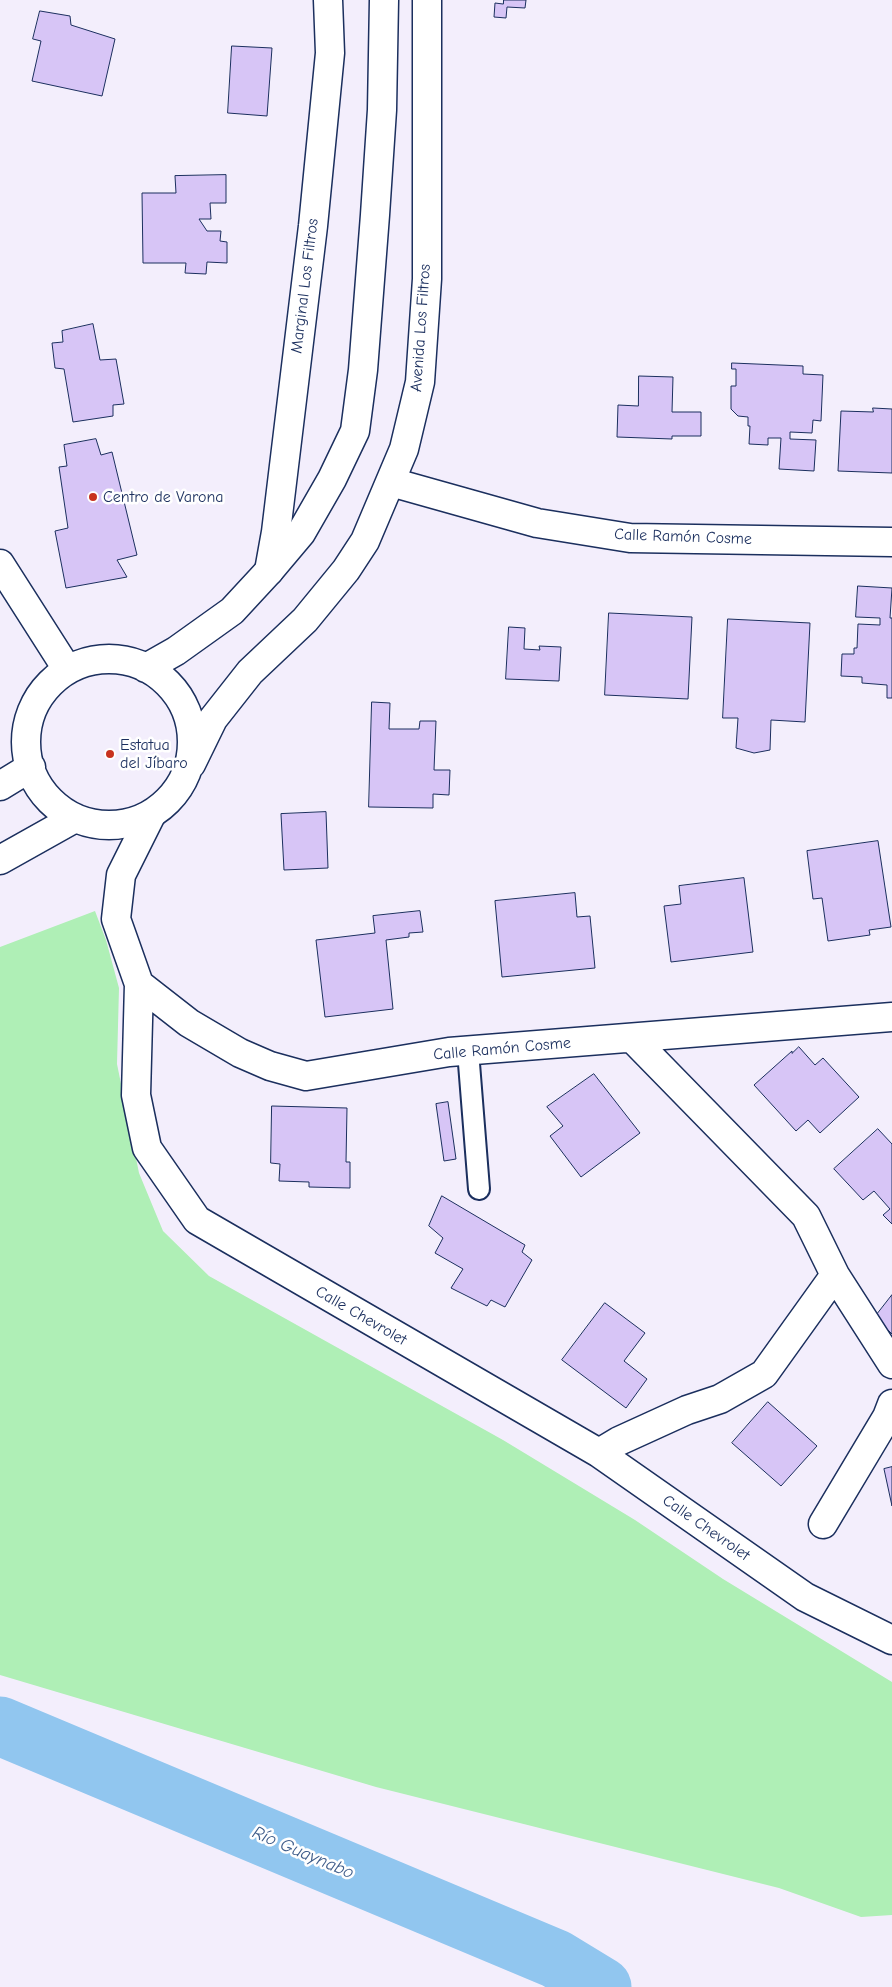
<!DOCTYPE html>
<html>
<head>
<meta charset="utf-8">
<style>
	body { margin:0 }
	canvas { display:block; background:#f3eefc }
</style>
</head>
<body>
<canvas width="892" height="1987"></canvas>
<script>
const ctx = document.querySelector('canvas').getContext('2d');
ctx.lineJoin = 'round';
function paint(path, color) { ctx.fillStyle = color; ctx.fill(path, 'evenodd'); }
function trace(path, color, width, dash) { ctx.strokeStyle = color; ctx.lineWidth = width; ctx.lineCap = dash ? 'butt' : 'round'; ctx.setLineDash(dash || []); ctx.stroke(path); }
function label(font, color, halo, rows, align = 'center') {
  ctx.font = font + ' "Comic Neue",sans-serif'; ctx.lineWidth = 5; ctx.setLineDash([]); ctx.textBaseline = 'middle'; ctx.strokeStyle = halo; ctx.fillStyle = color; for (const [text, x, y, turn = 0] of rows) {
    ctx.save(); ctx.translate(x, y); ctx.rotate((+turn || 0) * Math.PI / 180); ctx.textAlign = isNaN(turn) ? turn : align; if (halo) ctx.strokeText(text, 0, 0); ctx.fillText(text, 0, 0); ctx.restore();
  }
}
paint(new Path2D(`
	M95,911L106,940L119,988L117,1064L139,1173L163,1231L209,1276L503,1440L635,1520L723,1579L892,1682V1915L861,1917L779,1888L376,1787L0,1675V947Z`), '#afefb6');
trace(new Path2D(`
	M0,1726L556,1959L602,1987`), '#91c6ef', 59);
const building = new Path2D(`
	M504,0H526L525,8L507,7L506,18L494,17L495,3L503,4Z
	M40,11L70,16L71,25L115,39L102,96L32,81L41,41L33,39Z
	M232,46L272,48L267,116L228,113Z
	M226,175V203H210L211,219H199L207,231H221L220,241L227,242V263L207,262L206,274L185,273L186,263H143L142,193H176L175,176Z
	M93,324L100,360L116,359L124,404L113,405V416L73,422L64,369L55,368L52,343L63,342L62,331Z
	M732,363L803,366V374L823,375L821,421L813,420L812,433L790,432V439L816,440L814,471L779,469L781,438H768V445L749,444L750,426H748V417L738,416L731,409V386H736V369H732Z
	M639,376L673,377L672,412H701V436H672V439L617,437L618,405L638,406Z
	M873,408L892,409V473L838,471L841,411L873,412Z
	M96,439L101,455L112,452L137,555L117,560L127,577L66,588L55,531L68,528L59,467L67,466L64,445Z
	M858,586L892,588L890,618H892V698H887V685L862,683V677L841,676L842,654H854V648H857L858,624L880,625V618L856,617Z
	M609,613L692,617L688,699L605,695Z
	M728,619L810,623L805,722L771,720L770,750L754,753L736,748L738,718H723Z
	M509,627L525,628L524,649L540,650L539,646L561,647L559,681L506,679Z
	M372,702L390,703L389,729H419L420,721H436L434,770H450L449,795L433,794V808L369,807Z
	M326,812L328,868L284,870L281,814Z
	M878,841L891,927L869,930L870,935L828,941L822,898L813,899L807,851Z
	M744,878L753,952L671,962L664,906L681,904L679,886Z
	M575,893L577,917L590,916L595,968L502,977L495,901Z
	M420,911L423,932L409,933V937L386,940L393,1009L325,1017L316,940L375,933L373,916Z
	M799,1047L815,1065L823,1058L859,1097L820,1133L808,1120L796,1131L754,1085L792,1051V1053Z
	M594,1074L640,1133L581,1177L550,1136L563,1126L547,1107Z
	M448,1102L456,1159L444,1161L436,1104Z
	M272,1106L347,1108L346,1162H350V1188L309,1187V1182L279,1181L280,1164L271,1163Z
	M878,1129L892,1144V1224L883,1215L890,1209L874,1191L863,1200L834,1169Z
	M442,1196L525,1245L522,1252L532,1260L505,1307L491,1300L487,1306L451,1288L463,1269L435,1253L443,1238L429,1226Z
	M892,1295V1334L875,1317Z
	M605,1303L645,1333L624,1361L647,1379L626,1408L562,1360Z
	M768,1402L817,1446L781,1486L732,1443Z
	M892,1467V1506L884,1469Z`);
paint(building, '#d7c5f6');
trace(building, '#1b2f5e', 1);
const lane = new Path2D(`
	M468,1051L479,1189`);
const street = new Path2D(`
	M391,482L537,523L630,538L892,542
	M0,564L67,669
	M269,571L276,532L313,226L330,53L328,0
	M151,815L121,875L116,919L139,984L136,1095L147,1148L197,1220L599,1453L805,1597L892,1640
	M139,984L189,1023L240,1053L270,1066L306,1076L449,1052L892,1017
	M632,1038L806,1216L835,1275L892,1364
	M599,1453L619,1441L687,1410L720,1399L764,1374L835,1275
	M823,1524L887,1417L892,1404`);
const secondary = new Path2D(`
	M26 742a83 83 0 1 1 166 0a83 83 0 1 1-166 0Z
	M146,668L176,651L232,611L269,571L301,533L332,479L355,431L363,370L375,215L382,110L384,0
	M191,764L213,719L250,672L305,620L346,570L365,541L404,449L420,382L427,279V0
	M0,786L31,767
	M0,860L75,818`);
trace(lane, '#1b2f5e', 24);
trace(street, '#1b2f5e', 31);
trace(secondary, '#1b2f5e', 31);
trace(lane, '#fff', 20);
trace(street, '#fff', 28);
trace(secondary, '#fff', 28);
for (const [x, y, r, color] of [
	[93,497,5,"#c8321e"],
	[110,754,5,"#c8321e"]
]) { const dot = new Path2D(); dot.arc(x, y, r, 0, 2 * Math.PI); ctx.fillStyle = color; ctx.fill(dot); trace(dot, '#fff', 2); }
label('16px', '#1b2f5e', '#fff', [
	["Marginal Los Filtros",305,286,-83],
	["Avenida Los Filtros",421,328,-86],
	["Calle Ramón Cosme",683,537,2],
	["Calle Ramón Cosme",502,1049,-5],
	["Calle Chevrolet",361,1316,30],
	["Calle Chevrolet",706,1528,35]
]);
label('16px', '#1b2f5e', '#fff', [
	["Centro de Varona",103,497],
	["Estatua",120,745],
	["del Jíbaro",120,763]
], 'left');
label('italic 18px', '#3e5c8a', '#fff', [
	["Río Guaynabo",303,1853,23]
]);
</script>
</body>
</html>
